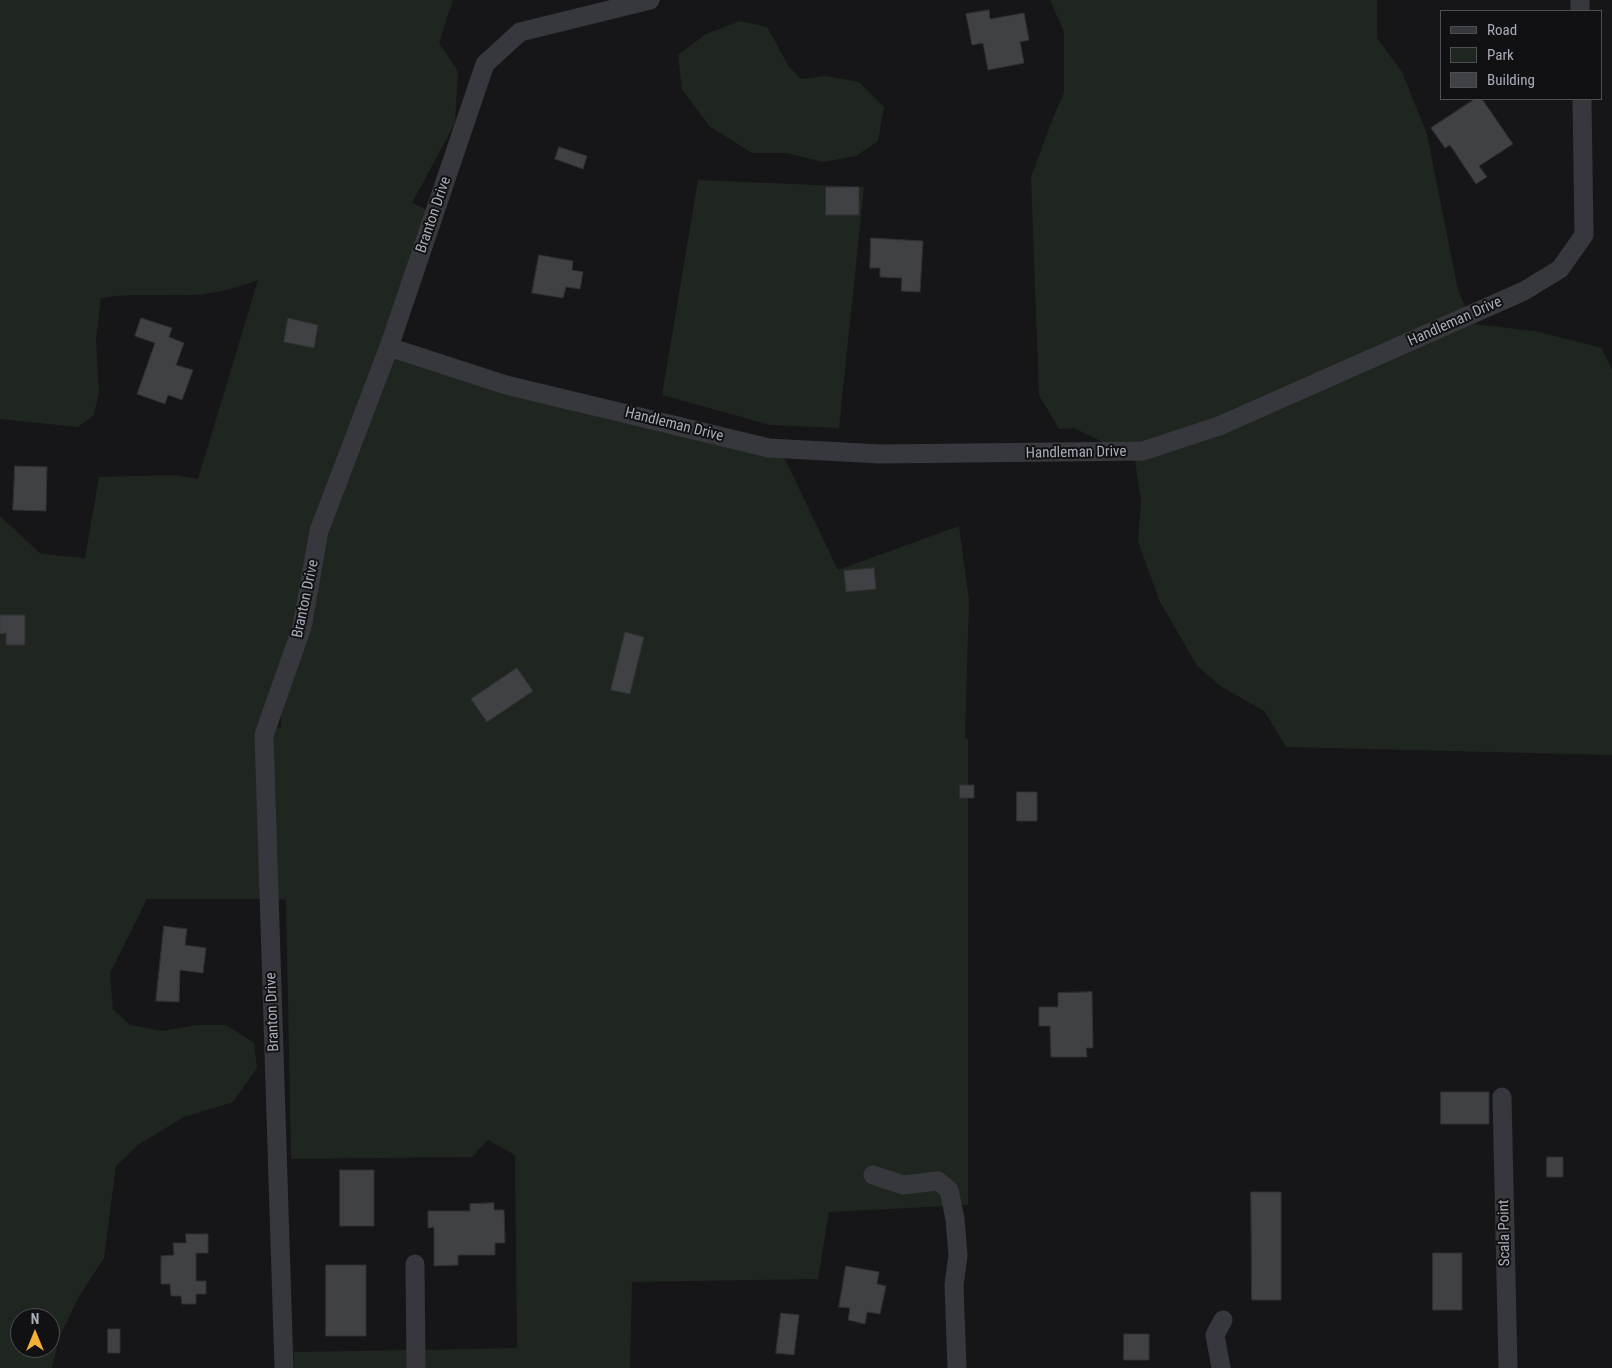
<!DOCTYPE html>
<html>
<head>
<meta charset="utf-8">
<style>
	body { margin:0 }
	#map { position:relative; width:1612px; height:1368px; overflow:hidden; background:#161618; font-family:"Roboto Condensed",sans-serif }
	canvas { display:block }
	.legend { position:absolute; left:1440px; top:10px; width:162px; height:90px; box-sizing:border-box; background:#111113; border:1px solid #4d4f55; margin:0; padding:6px 9px; list-style:none; font-size:15px; color:#a8adb8 }
	.legend li { display:flex; align-items:center; gap:10px; height:25px }
	.legend b { width:25px; border:1px solid #4d4f55 }
	.north { position:absolute; left:10px; top:1308px; width:50px; height:50px; box-sizing:border-box; background:#111113; border:1px solid #4d4f55; border-radius:50%; rotate:0deg; font-size:14px; font-weight:700; line-height:20px; text-align:center; color:#a8adb8 }
	.north::after { content:''; display:block; margin:auto; width:18px; height:22px; background:#f2b134; clip-path:polygon(50% 0,100% 100%,50% 72%,0 100%) }
</style>
</head>
<body>
<div id="map">
<canvas width="1612" height="1368"></canvas>
<ul class="legend">
<li><b style="height:6px;background:#37383d"></b>Road</li>
<li><b style="height:14px;background:#1e261f"></b>Park</li>
<li><b style="height:14px;background:#404145"></b>Building</li>
</ul>
<div class="north">N</div>
</div>
<script>
const ctx = document.querySelector('canvas').getContext('2d');
ctx.lineJoin = 'round';
function paint(path, color) { ctx.fillStyle = color; ctx.fill(path, 'evenodd'); }
function trace(path, color, width, dash) { ctx.strokeStyle = color; ctx.lineWidth = width; ctx.lineCap = dash ? 'butt' : 'round'; ctx.setLineDash(dash || []); ctx.stroke(path); }
function label(font, color, halo, rows, align = 'center') {
  ctx.font = font + ' "Roboto Condensed",sans-serif'; ctx.lineWidth = 4; ctx.setLineDash([]); ctx.textBaseline = 'middle'; ctx.strokeStyle = halo; ctx.fillStyle = color; for (const [text, x, y, turn = 0] of rows) {
    ctx.save(); ctx.translate(x, y); ctx.rotate((+turn || 0) * Math.PI / 180); ctx.textAlign = isNaN(turn) ? turn : align; if (halo) ctx.strokeText(text, 0, 0); ctx.fillText(text, 0, 0); ctx.restore();
  }
}
paint(new Path2D(`
	M0,0H453L439,43L458,71L455,123L412,203L428,210L295,625L257,732L262,899H147L110,973L113,1010L131,1025L162,1031L196,1025H226L254,1043L257,1068L233,1102L184,1117L138,1145L116,1166L104,1258L80,1295L59,1338L52,1368H0V516L41,554L85,558L99,477L173,475L198,479L258,280C238,288 213,294 191,295C160,296 132,293 101,298L96,340L99,393L94,415L78,427L0,419ZM20,1318H50V1348H20Z
	M1050,0H1377V38L1402,72L1427,134L1458,290L1466,308L1217,418L1142,443L1107,444L1074,428L1059,429L1039,395L1031,177L1049,128L1064,92V32Z
	M740,21L767,27L789,67L801,79L826,76L859,82L884,107L878,141L856,156L823,162L786,153H752L709,126L682,89L678,55L706,34Z
	M698,180L864,187L839,428L770,425L662,395Z
	M1473,324L1535,331L1602,348L1612,370V755L1286,747L1264,711L1222,687L1197,666L1159,600L1138,541L1141,502L1135,460Z
	M393,357L784,457L838,570L959,526L969,600L965,738H968V1205L829,1212L818,1279L632,1282L630,1368H424V1350L517,1348L515,1155L488,1140L472,1157L291,1159L286,900L277,899L272,736L275,728L281,727V712L325,541Z
	M409,1350V1368H294V1352Z`), '#1e261f');
const building = new Path2D(`
	M989,10L990,19L1024,13L1029,40L1020,42L1024,63L988,70L983,43L972,45L966,14Z
	M1475,99H1482L1513,144L1479,166L1487,177L1476,184L1450,145L1445,148L1431,128Z
	M559,147L587,156L583,169L555,159Z
	M826,187H859V215H826Z
	M871,238L923,241L920,292L901,291L902,278L880,277V268H870Z
	M539,255L573,261L572,270L583,272L580,289L566,287L563,298L532,293Z
	M141,318L172,328L169,337L184,343L176,365L193,370L182,400L168,395L165,404L137,394L155,343L135,336Z
	M288,318L318,325L314,348L284,342Z
	M15,466L47,467L46,511L13,510Z
	M874,568L876,589L846,592L844,571Z
	M0,615H25V645H6V633L0,634Z
	M625,632L644,637L630,694L611,690Z
	M517,668L533,691L487,722L471,699Z
	M960,785H974V798H960Z
	M1017,792H1037V821H1017Z
	M164,926L187,929L185,945L206,948L203,973L180,970L179,1002L156,1001Z
	M1092,992L1093,1048H1086L1087,1057H1051L1050,1026H1039V1007H1058V993Z
	M1441,1092H1489V1124H1441Z
	M1547,1157H1563V1177H1547Z
	M340,1170H374V1226H340Z
	M1251,1192H1281V1300H1252Z
	M494,1203V1210H504L505,1243H495V1255H458V1265L434,1266V1227L428,1228V1211H470V1204Z
	M186,1234H208V1253H196V1281H206V1294H196V1304H182L181,1296H171L170,1284H161V1256L174,1255L173,1243H186Z
	M1433,1253H1462V1310H1433Z
	M326,1265H366V1336H326Z
	M846,1266L879,1272L877,1284L886,1286L880,1314L867,1312L865,1324L848,1320L850,1308L839,1307Z
	M781,1313L799,1315L794,1355L776,1353Z
	M108,1329H120V1353H108Z
	M1124,1334H1149V1360H1124Z`);
paint(building, '#404145');
trace(building, '#303034', 1);
trace(new Path2D(`
	M1580,0V11
	M389,347L506,385L769,448L880,454L1143,451L1219,426L1524,291L1560,269L1584,235L1582,99
	M1502,1097L1508,1368
	M873,1175L903,1185L938,1181L949,1190L955,1219L958,1255L954,1285L957,1368
	M415,1264L416,1368
	M284,1368L264,735L302,627L319,531L389,347L485,64L520,32L650,0
	M1221,1368L1215,1335L1223,1320`), '#37383d', 19);
label('15px', '#a8adb8', '#111113', [
	["Branton Drive",434,215,-71],
	["Handleman Drive",1455,322,-24],
	["Handleman Drive",674,425,14],
	["Handleman Drive",1076,453,-1],
	["Branton Drive",306,599,-78],
	["Branton Drive",273,1012,-92],
	["Scala Point",1505,1233,-91]
]);
</script>
</body>
</html>
